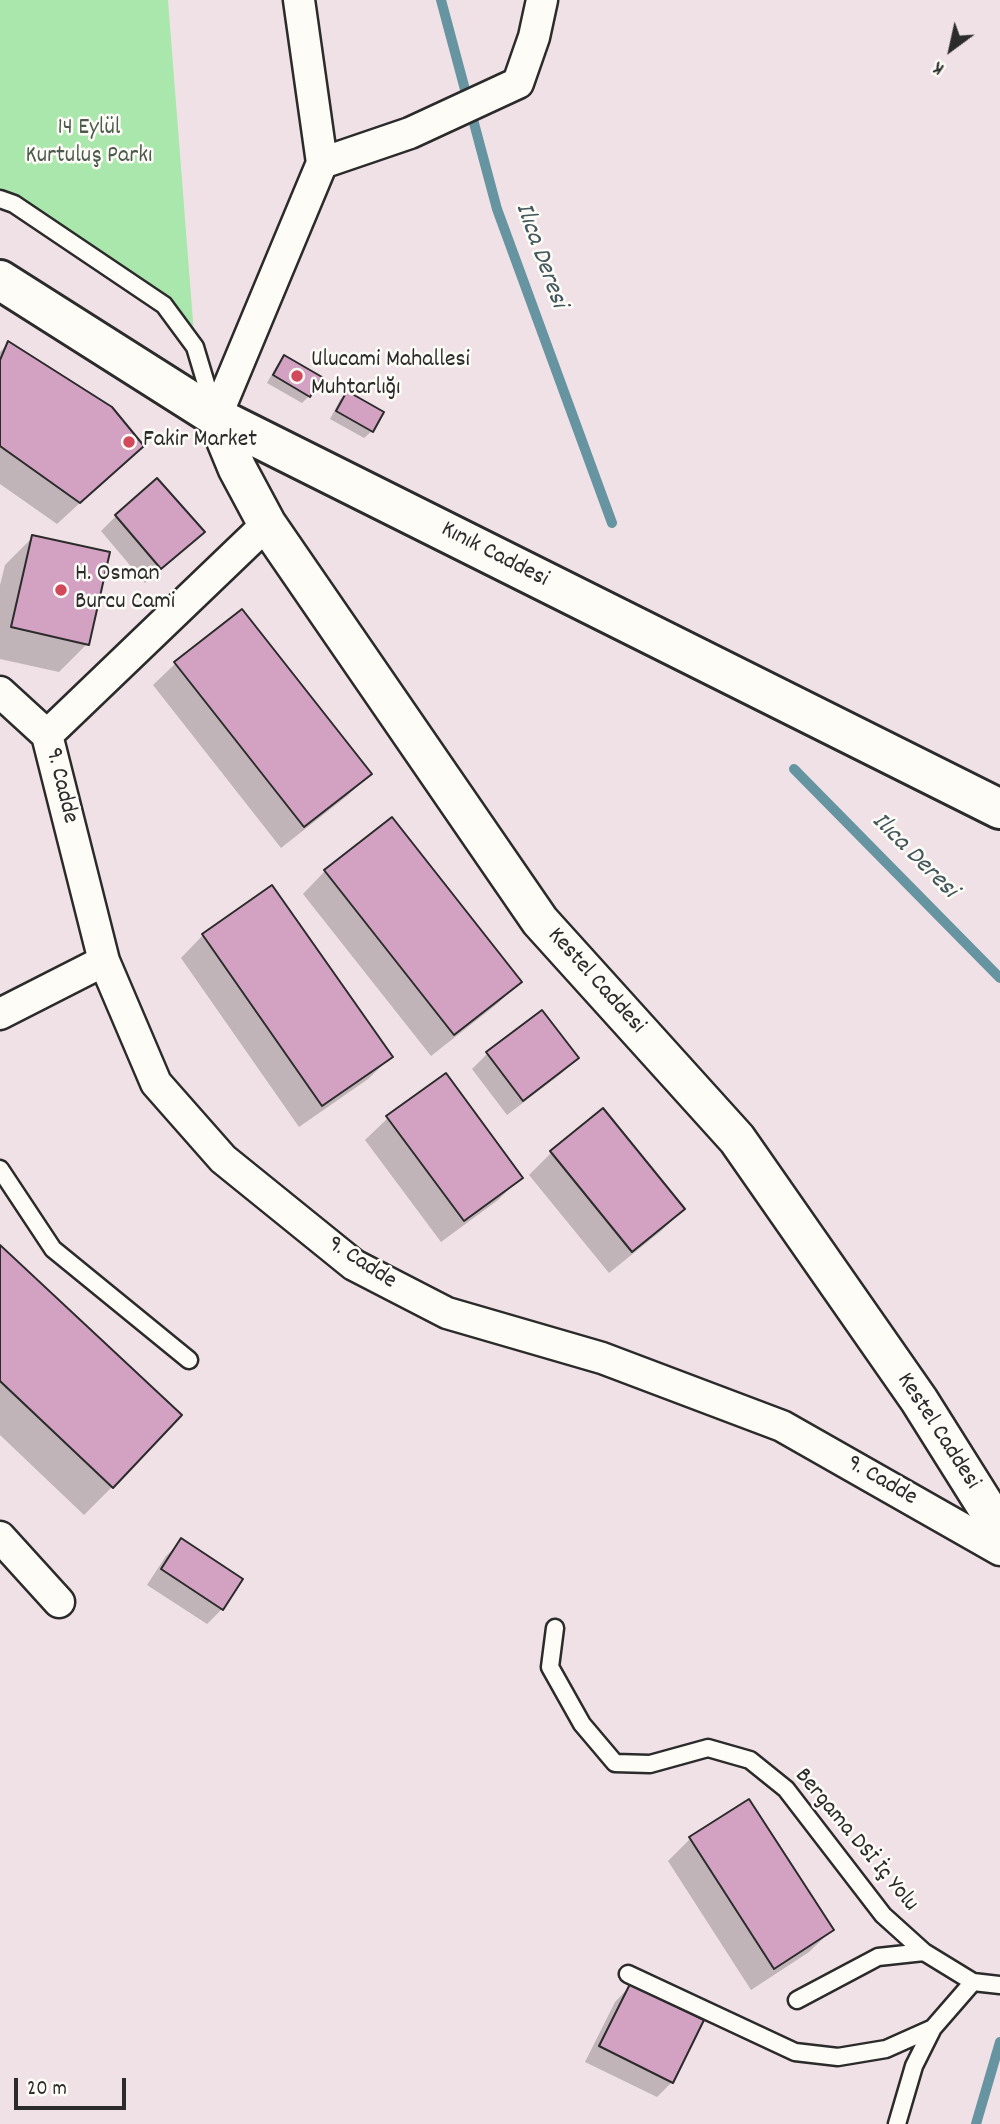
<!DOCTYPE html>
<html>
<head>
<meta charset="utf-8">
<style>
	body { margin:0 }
	#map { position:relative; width:1000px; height:2124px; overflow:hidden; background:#f0e1e7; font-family:Dekko,sans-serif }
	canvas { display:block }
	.north { position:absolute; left:916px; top:14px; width:70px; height:70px; -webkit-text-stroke:5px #fdfcf7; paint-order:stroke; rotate:213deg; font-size:19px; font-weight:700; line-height:28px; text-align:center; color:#2b2b2b }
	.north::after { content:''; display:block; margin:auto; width:24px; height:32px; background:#2b2b2b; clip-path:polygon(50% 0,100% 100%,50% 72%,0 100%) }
	.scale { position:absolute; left:14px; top:2078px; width:112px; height:32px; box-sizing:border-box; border:4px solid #2b2b2b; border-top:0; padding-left:9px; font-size:21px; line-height:24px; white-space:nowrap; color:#2b2b2b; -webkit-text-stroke:5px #fdfcf7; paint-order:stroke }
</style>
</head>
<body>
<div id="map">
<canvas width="1000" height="2124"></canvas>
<div class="north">K</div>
<div class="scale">20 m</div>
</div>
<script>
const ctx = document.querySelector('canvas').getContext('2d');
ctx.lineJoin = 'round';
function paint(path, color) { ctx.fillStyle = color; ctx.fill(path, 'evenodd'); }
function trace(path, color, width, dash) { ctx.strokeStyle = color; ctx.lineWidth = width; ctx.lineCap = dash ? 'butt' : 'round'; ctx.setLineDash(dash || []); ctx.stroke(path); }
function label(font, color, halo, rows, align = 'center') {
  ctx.font = font + ' Dekko,sans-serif'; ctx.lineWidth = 5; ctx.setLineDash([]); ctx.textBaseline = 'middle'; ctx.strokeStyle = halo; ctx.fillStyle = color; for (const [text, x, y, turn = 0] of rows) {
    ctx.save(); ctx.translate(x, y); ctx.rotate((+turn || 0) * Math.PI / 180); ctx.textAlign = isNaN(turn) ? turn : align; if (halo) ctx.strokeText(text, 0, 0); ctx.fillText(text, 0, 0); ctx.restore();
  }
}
paint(new Path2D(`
	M0,0H168L195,347L164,305L0,199Z`), '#aae7ad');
paint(new Path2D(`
	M9,343L142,446L57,524L0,484V352Z
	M285,357L309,396L302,403L267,383L277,365Z
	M347,393L372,431L364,438L330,419L340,400Z
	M116,516L187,547L145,583L101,531Z
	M33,537L87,644L59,672L0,659V585L5,565Z
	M176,663L370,774L347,796L281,848L153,685Z
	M325,871L520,982L497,1004L431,1056L303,894Z
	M272,887L391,1057L368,1079L299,1127L181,958L203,935Z
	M487,1054L577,1058L562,1073L507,1115L472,1069Z
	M603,1111L683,1209L661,1231L609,1273L529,1175L551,1153Z
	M388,1118L520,1178L498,1200L441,1242L365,1140Z
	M0,1247L112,1487L84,1515L0,1435Z
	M181,1541L222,1609L207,1624L147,1585L166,1556Z
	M690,1839L832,1930L809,1952L751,1990L668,1861Z
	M630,1986L672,2082L657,2097L585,2062L615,2002Z`), '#0003');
trace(new Path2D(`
	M441,0L497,209L612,523
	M794,769L1000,978
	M976,2124L1000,2042`), '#6694a1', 10);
const building = new Path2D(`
	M8,341L112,407L144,446L80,503L0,446V360Z
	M284,355L322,377L310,397L273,375Z
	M347,391L384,412L373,432L336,411Z
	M157,478L205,532L161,569L115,515Z
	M32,535L110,552L89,645L11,627Z
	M242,609L372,774L304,827L174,662Z
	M392,817L522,982L454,1035L324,870Z
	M272,885L393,1057L322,1106L202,934Z
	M542,1010L579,1058L523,1101L486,1052Z
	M446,1073L523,1178L464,1221L386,1116Z
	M603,1108L685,1209L632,1252L550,1151Z
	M0,1245L182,1415L113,1488L0,1381Z
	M181,1538L243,1579L223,1610L161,1569Z
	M749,1799L834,1930L774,1969L689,1837Z
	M630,1984L704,2020L673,2083L599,2046Z`);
paint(building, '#d3a2c2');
trace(building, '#2b2b2b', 2);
const service = new Path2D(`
	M0,199L14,204L164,305L195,347L213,407
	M0,1169L53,1249L189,1360
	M555,1628L550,1667L582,1724L615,1763L650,1764L708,1748L750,1760L786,1789L883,1915L924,1952L973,1982L1000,1985
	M628,1974L795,2052L838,2057L886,2049L933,2028L973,1982
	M797,2000L878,1957L924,1952
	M897,2124L914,2066L933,2028`);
const minor = new Path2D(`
	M322,163L410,133L518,83L534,37L542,0
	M216,417L322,163L299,0
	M0,692L47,735L104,961L156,1083L223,1159L354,1265L447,1313L602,1358L782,1426L1000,1550
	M47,735L267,524
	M0,1014L104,961
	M0,1537L59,1602`);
const tertiary = new Path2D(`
	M216,417L237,468L267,524L540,921L737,1139L919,1400L1000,1529`);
const secondary = new Path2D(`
	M0,280L216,417L1000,809`);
trace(service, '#2b2b2b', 21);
trace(minor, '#2b2b2b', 35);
trace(tertiary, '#2b2b2b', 42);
trace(secondary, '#2b2b2b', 44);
trace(service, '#fdfcf7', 16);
trace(minor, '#fdfcf7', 30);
trace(tertiary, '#fdfcf7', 37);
trace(secondary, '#fdfcf7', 38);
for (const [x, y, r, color] of [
	[297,376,7,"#d1495b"],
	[129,442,7,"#d1495b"],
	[61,590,7,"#d1495b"]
]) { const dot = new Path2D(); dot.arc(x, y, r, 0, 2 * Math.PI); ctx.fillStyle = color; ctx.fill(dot); trace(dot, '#fdfcf7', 2.5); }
label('24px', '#4b5a4c', '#fdfcf7', [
	["14 Eylül",89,130],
	["Kurtuluş Parkı",89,158]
]);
label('24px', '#2b2b2b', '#fdfcf7', [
	["Ulucami Mahallesi",311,362],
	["Muhtarlığı",311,390],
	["Fakir Market",143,442],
	["H. Osman",75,576],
	["Burcu Cami",75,604]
], 'left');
label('24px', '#2b2b2b', '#fdfcf7', [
	["Kınık Caddesi",494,556,27],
	["9. Cadde",60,786,76],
	["Kestel Caddesi",595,982,48],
	["9. Cadde",361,1264,33],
	["Kestel Caddesi",937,1432,57],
	["9. Cadde",881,1482,30],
	["Bergama DSİ İç Yolu",855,1841,50]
]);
label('italic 26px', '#44575c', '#fdfcf7', [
	["Ilıca Deresi",539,256,70],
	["Ilıca Deresi",913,857,45]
]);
</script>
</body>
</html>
